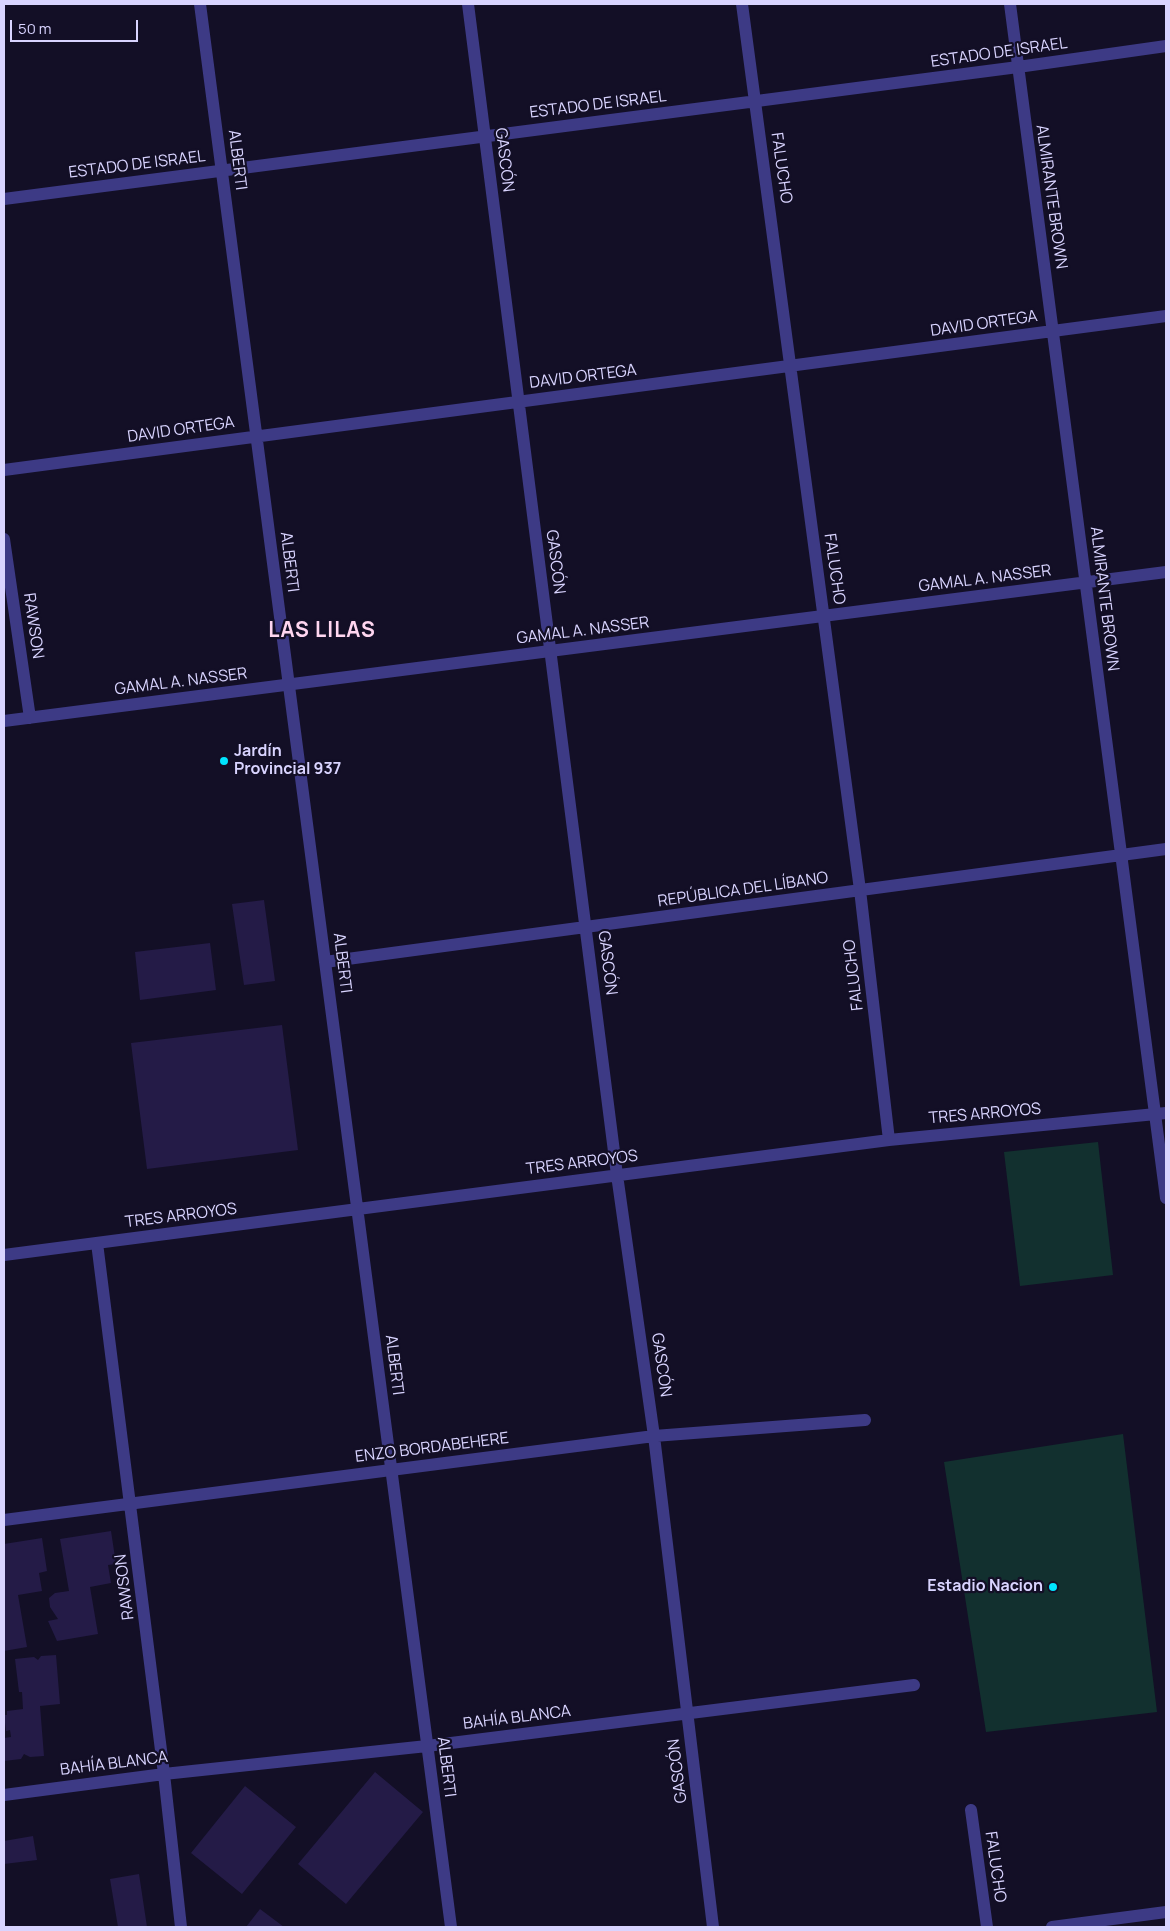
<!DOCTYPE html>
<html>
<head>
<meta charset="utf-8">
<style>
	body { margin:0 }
	#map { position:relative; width:1170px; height:1931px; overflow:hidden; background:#130f26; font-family:Manrope,sans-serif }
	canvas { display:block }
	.frame { position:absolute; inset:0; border:5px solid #d9d4ff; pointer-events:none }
	.scale { position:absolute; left:10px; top:20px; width:128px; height:22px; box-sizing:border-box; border:2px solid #d9d4ff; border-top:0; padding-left:6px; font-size:15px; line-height:18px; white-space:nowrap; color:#d9d4ff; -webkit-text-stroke:4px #130f26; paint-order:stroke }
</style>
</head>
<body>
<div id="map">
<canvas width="1170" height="1931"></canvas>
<div class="frame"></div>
<div class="scale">50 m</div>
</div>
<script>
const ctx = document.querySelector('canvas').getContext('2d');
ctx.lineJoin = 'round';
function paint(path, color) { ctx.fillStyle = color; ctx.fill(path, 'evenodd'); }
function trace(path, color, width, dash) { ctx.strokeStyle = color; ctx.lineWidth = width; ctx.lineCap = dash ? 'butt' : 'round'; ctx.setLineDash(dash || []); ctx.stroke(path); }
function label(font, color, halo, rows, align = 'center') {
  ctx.font = font + ' Manrope,sans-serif'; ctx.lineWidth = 4.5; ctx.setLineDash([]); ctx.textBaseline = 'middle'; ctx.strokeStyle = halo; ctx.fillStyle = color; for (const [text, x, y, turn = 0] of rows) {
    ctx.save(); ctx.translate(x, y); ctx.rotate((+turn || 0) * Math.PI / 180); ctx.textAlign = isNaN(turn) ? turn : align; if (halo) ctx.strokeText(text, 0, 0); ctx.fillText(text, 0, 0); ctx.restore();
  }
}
paint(new Path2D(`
	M1098,1142L1113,1275L1020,1286L1004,1152Z
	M1123,1434L1157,1712L986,1732L944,1462Z`), '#12302f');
paint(new Path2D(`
	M264,900L275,981L244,985L232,904Z
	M210,943L216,990L140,1000L135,952Z
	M282,1025L298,1150L147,1169L131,1043Z
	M111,1531L116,1564L108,1565L111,1583L90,1587L98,1634L57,1641L48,1621L58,1619L50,1607L49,1598L55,1593L69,1591L60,1539Z
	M42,1538L47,1571L39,1573L42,1591L18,1595L27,1647L4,1651V1544Z
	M56,1655L60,1704L40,1706L44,1756L30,1757L24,1754L21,1759L4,1761V1738L11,1737L10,1730L6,1731L4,1715H7V1711L23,1709L22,1692H19L15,1659L34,1657L38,1660L41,1656Z
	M375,1772L423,1812L346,1904L298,1864Z
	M245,1786L296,1827L242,1894L191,1853Z
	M33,1836L37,1860L4,1864V1841Z
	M139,1874L147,1927H118L110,1879Z
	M260,1909L284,1927H246Z`), '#241b47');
trace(new Path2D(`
	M200,4L451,1927
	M468,4L617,1175L654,1436L713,1927
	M742,4L860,890L889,1140
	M1010,4L1166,1198
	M4,199L1018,67L1166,46
	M4,470L1166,316
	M4,539L30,718
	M4,721L1166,572
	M325,962L1166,849
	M97,1243L164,1774L181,1927
	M4,1255L889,1140L1166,1113
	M4,1520L654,1436L865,1420
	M4,1795L164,1774L427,1746L914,1685
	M971,1810L987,1927
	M1052,1927L1166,1912`), '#3d3a85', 12);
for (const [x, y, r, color] of [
	[224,761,5,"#00e5ff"],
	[1053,1587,5,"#00e5ff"]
]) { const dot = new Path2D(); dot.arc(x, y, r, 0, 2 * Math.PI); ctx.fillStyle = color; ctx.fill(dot); trace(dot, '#130f26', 2); }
label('16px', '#d9d4ff', '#130f26', [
	["ESTADO DE ISRAEL",999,53,-8],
	["ESTADO DE ISRAEL",598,105,-7],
	["ALBERTI",237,160,83],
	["GASCÓN",504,160,83],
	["ESTADO DE ISRAEL",137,165,-7],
	["FALUCHO",781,168,82],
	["ALMIRANTE BROWN",1051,197,82],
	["DAVID ORTEGA",984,324,-8],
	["DAVID ORTEGA",583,377,-7],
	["DAVID ORTEGA",181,430,-8],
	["ALBERTI",289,562,83],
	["GASCÓN",555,562,83],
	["FALUCHO",834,569,82],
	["GAMAL A. NASSER",985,579,-7],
	["ALMIRANTE BROWN",1104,599,83],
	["RAWSON",33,626,82],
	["GAMAL A. NASSER",583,631,-7],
	["GAMAL A. NASSER",181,682,-7],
	["REPÚBLICA DEL LÍBANO",743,890,-8],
	["ALBERTI",342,963,83],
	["GASCÓN",607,963,83],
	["FALUCHO",854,975,-97],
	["TRES ARROYOS",985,1114,-5],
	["TRES ARROYOS",582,1163,-7],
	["TRES ARROYOS",181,1216,-7],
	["ALBERTI",394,1365,83],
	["GASCÓN",661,1365,82],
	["ENZO BORDABEHERE",432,1448,-7],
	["RAWSON",125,1587,-97],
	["BAHÍA BLANCA",517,1718,-7],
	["BAHÍA BLANCA",114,1764,-7],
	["ALBERTI",446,1767,83],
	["GASCÓN",678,1771,-97],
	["FALUCHO",995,1867,82]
]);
label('bold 16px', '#d9d4ff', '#130f26', [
	["Jardín",234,752],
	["Provincial 937",234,770],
	["Estadio Nacion",1043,1587,"right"]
], 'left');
ctx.letterSpacing = '1px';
label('bold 21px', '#ffd6f0', '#130f26', [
	["LAS LILAS",322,631]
]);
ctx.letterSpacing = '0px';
</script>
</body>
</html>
